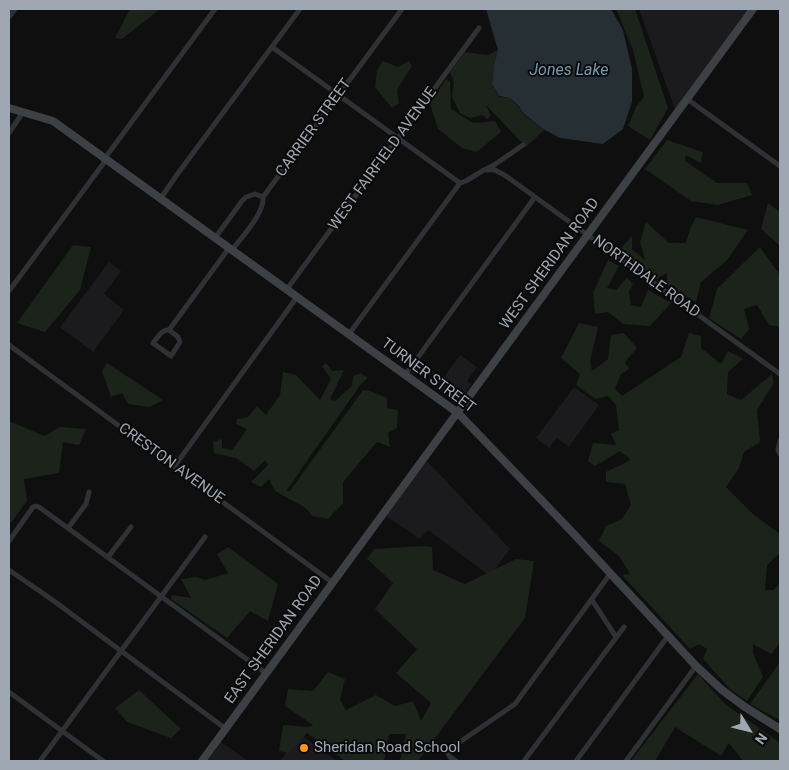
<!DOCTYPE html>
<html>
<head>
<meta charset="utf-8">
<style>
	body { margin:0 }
	#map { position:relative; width:789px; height:770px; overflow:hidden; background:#0f0f10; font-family:Roboto,sans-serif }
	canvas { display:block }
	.frame { position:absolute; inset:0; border:10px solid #9fa7b2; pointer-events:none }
	.north { position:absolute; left:724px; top:705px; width:50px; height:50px; -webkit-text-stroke:4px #0a0a0b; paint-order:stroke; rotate:126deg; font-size:14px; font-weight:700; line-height:20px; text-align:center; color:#9fa7b2 }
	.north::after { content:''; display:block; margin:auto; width:18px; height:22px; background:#9fa7b2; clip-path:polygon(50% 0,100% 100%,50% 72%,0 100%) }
</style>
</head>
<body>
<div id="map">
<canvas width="789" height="770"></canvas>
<div class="frame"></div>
<div class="north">N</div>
</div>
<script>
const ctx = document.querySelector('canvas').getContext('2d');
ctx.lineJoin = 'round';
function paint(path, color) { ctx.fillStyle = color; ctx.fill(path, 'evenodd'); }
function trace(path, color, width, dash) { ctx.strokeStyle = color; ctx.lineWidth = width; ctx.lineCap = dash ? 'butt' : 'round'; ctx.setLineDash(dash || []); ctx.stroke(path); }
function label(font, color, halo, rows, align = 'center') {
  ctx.font = font + ' Roboto,sans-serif'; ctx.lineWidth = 4; ctx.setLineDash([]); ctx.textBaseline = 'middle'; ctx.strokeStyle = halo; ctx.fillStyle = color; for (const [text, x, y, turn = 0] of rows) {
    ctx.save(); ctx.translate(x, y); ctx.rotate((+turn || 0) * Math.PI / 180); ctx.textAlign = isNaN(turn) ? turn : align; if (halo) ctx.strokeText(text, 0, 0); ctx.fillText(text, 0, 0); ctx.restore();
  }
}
paint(new Path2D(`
	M639,9H748L675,109Z
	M109,262L121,271L104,294L124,310L93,352L60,327Z
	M460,355L477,367L467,381L471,384L460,400L453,401L436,388Z
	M574,387L599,405L569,447L557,438L549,448L536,438Z
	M426,462L430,464L510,549L490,576L428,530L420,539L386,516Z
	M300,734L337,761H280Z
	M221,742L248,761H207Z`), '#1b1b1d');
paint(new Path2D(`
	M130,9H160L122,39L115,38Z
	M616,9H635L668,108L650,140L628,126L636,107L644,97L633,50Z
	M498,50L494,65L492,84L499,97L510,98L519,107L523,114L544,130L526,147L486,105L491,116L487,119L482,115L470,118L460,113L452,97L454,82L450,72L465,52L488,55Z
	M383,61L398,67L409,61L412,66L397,90L399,103L392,108L375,87L377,70Z
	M446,79L450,82L451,109L473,123L495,121L501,132L477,152L462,148L438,129L430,104Z
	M667,140L703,152L701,163L686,155L685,161L717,183H747L752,195L718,205L691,201L645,169Z
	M768,203L780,212V246L761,229Z
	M696,217L748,230L727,260L701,282L696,302L667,286V273L655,280L618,251L632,236V249L645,260L640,242L646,222L669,243H686L690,229Z
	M73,245L91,247L80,290L45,332L17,323Z
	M760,247L780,275V327L769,325L757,305L744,309L749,329L741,339L709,318L717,289Z
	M608,260L619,266L607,288L616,290L627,278L633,284L629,291L631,305L641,307L648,290L671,303L650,326L623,324L608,312L595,314L593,293Z
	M579,323L598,327L590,361L592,371L608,359L611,335L624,333L637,348L625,362L629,369L621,374L615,389L622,396L681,357L689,333L701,336V348L721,364L728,351L743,359L728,372L727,394L741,400L772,374L774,383L757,410L760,442L744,452L739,468L726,487L753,514L780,534V553L767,565L765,590H774L780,583V643L771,654L753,644V653L763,677L747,701L730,689L703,659L707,649L699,644L690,649L622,575L630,574L619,556L599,541L606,526L622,519L631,505L625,484L606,482V472L631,460L620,451L595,466L588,461L593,443L616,445L611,434L619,430L616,405L608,396L595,399L576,385L580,374L561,358Z
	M107,363L163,400L150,407L128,404L122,393L111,397L102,371Z
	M326,363L332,371L344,370L330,399L335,401L352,386L353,376L361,373L368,378L361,384L286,491H290L363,390L370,391L387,398V408L398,410L397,428L388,433L390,447L377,442L343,482V503L328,519L312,516L306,508L275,491L269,479L261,487L251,482L268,465L265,460L254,471L236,458L214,453L213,442L222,439V448L232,450L247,429L236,424L237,419L248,417L257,406L266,415L280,395L283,372L296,375L320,400L331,379L322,366Z
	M9,421L44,436L60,427L86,429L79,445L63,442L59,473L24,479L27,501L11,523L9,522Z
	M424,546L432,547L433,570L465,584L516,559L534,561L525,618L418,761H400L406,734H389L384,761H345L307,733L288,753L279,751L283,725L310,727L313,725L285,706L288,689L313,691L328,672L345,679L340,699L346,710L376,695L395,706L413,701L421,721L431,703L396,673L417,649L375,609L393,583L367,559L374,549Z
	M228,547L278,584L268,621L250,611L227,638L171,599L172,595L191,598L181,579L196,577L205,580L228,573L217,554Z
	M780,662V720L750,704Z
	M698,674L725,704L780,743V761H743L729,743L721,756L675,727L655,761H631Z
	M139,690L181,729L171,738L127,722L115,708Z`), '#1b231b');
paint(new Path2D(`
	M486,9H611L623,30L632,69V102L623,129L603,144L560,138L543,129L523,113L519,106L510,98L499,96L492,84L494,65L498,50Z`), '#252f34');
trace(new Path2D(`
	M9,17L15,9
	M272,47L460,183
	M687,99L780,166
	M9,133L23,112
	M484,170H495L506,176L780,374
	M161,198L176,176L300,9
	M215,238L242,201L246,197L255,194L263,197
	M232,250C241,238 265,213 263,197L402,9
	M287,289L479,28
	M9,291L103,164L108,154L215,9
	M169,330L178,337L180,342L171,356L153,343C158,338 161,329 169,330L229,248
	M349,334L460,183L466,181L484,170L494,165L523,145
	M9,345L333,583
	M405,375L535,197
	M780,441L778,450L780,454
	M174,467L297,297
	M68,528L86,504L89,492
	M9,541L33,507L36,506L39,507L267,674
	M108,557L131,527
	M9,570L54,601L226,729
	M592,600L616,637
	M9,692L103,761
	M40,761L205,537
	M456,761L450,757L448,754L449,751L454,746L515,704L610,574
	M524,761L624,627
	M576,761L668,636
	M626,761L696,666`), '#303135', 5);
trace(new Path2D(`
	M9,108L53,121L458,413L573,533L696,666L722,690L745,707L780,729
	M202,761L753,9`), '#3d4045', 8);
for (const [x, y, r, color] of [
	[304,748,5,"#fd961a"]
]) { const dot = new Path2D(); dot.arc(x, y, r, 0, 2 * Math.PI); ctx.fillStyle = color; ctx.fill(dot); trace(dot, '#0a0a0b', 2); }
label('15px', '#9fa7b2', '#0a0a0b', [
	["CARRIER STREET",314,128,-54],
	["WEST FAIRFIELD AVENUE",383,159,-54],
	["WEST SHERIDAN ROAD",550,264,-54],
	["NORTHDALE ROAD",646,277,36],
	["TURNER STREET",428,376,37],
	["CRESTON AVENUE",171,464,36],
	["EAST SHERIDAN ROAD",274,640,-54]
]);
label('15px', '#9fa7b2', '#0a0a0b', [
	["Sheridan Road School",314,748]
], 'left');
label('italic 16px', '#729bb1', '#0a0a0b', [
	["Jones Lake",569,71]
]);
</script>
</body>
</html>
